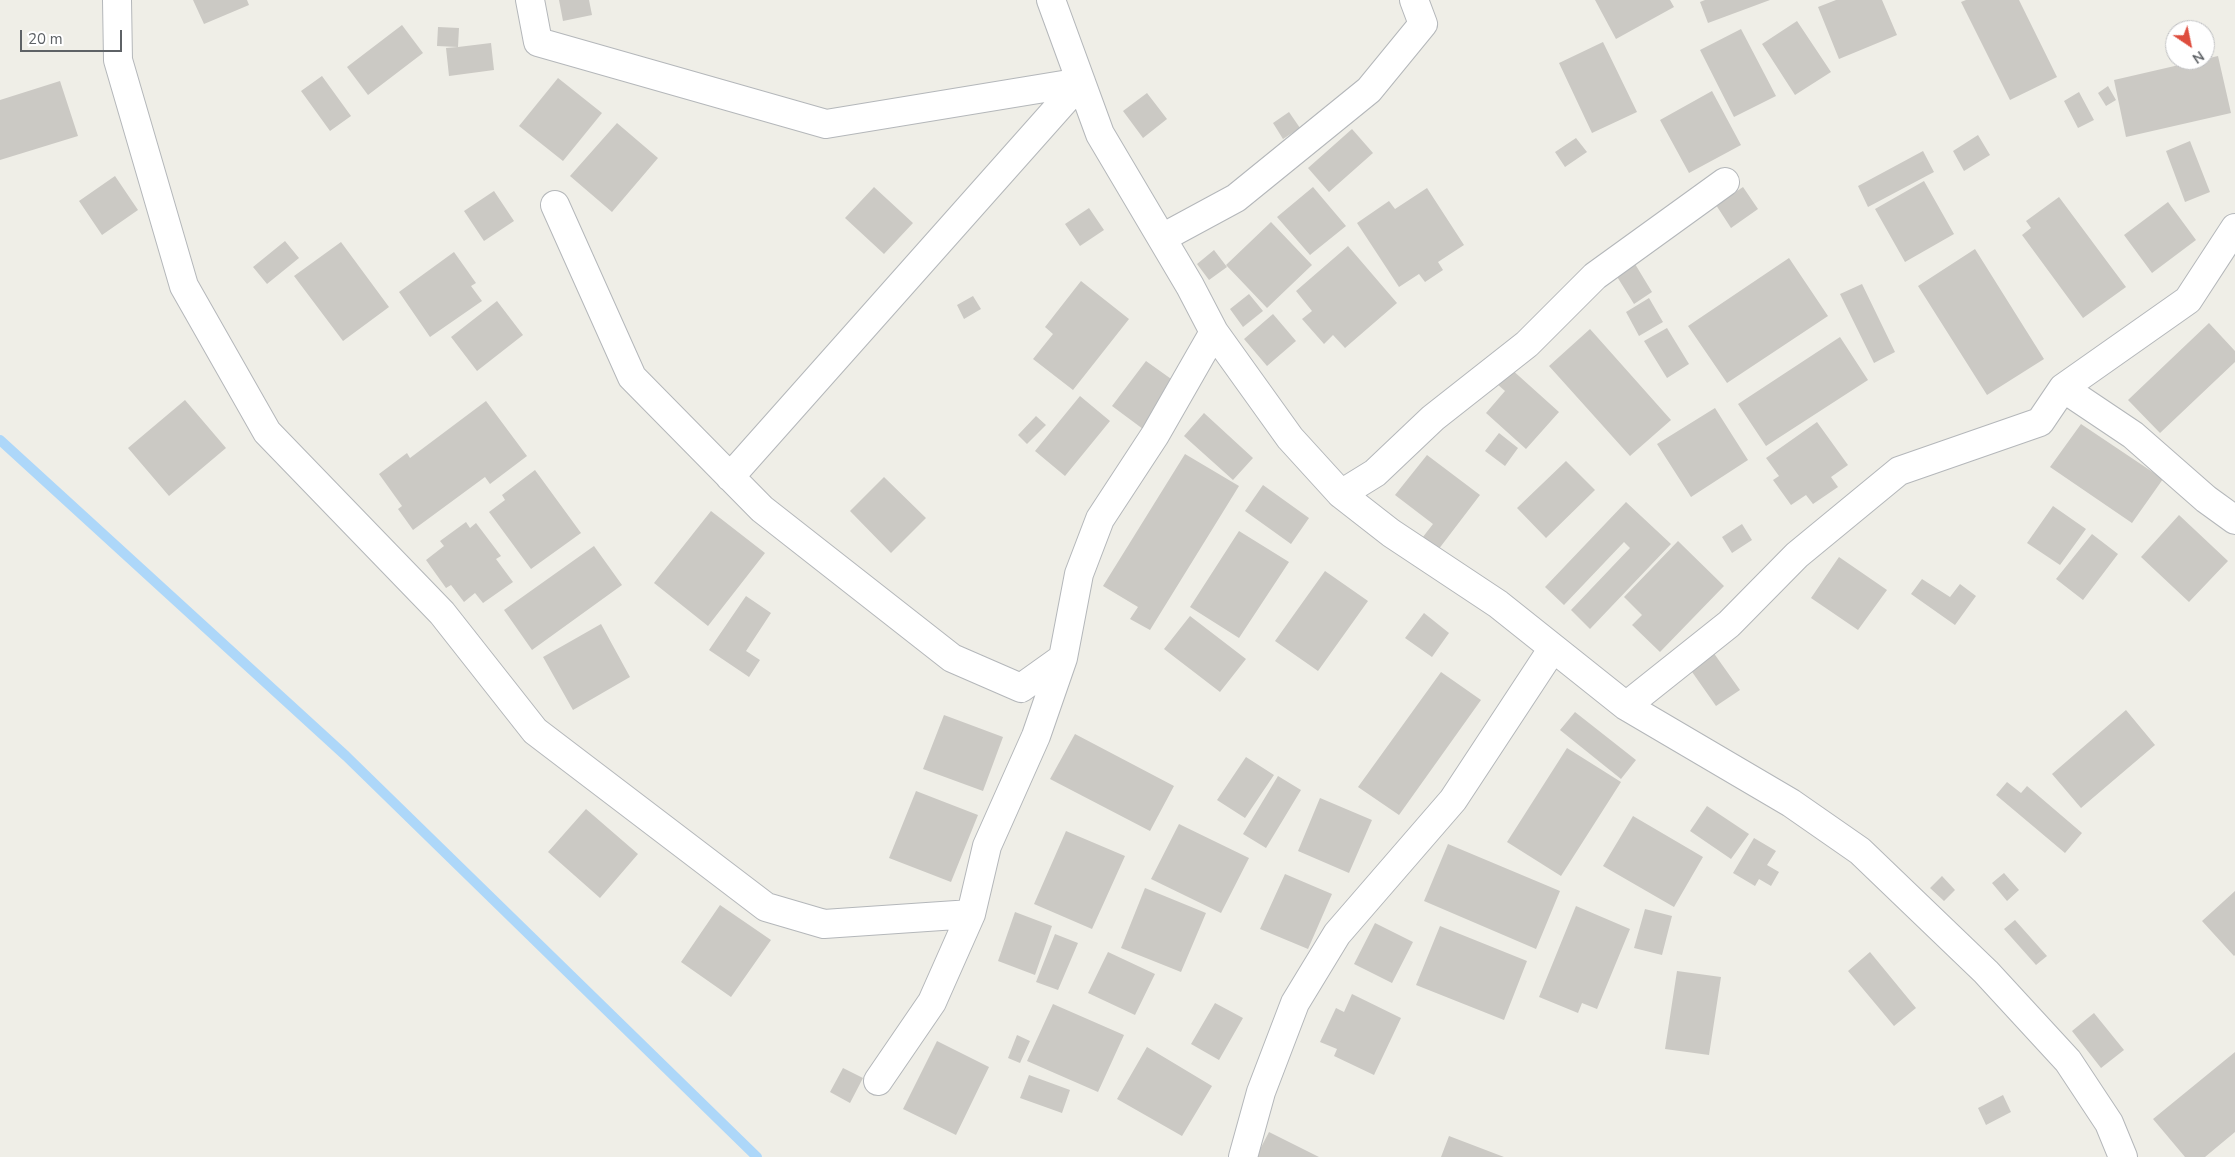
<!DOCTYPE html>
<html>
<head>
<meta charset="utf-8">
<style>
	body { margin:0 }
	#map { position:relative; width:2235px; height:1157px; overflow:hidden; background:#efeee7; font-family:"Nunito Sans",sans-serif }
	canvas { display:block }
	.north { position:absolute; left:2165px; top:20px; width:50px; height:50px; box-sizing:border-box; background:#fff; border:1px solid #bfc0c2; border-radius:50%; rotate:146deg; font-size:14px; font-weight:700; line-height:20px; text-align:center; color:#5e6266 }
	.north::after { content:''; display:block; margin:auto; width:18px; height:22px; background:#de4d3e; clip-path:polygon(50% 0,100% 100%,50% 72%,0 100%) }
	.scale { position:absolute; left:20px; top:30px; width:102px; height:22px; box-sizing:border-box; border:2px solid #5e6266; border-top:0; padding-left:6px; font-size:15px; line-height:18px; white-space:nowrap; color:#5e6266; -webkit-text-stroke:4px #fff; paint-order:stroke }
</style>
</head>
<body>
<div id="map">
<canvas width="2235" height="1157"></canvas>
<div class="north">N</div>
<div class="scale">20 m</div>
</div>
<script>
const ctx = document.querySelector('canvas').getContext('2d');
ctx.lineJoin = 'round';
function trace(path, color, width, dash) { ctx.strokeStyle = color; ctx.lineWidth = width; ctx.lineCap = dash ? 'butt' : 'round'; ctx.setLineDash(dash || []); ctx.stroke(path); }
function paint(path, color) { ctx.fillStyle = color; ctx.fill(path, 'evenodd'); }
trace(new Path2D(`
	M0,440L346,756L757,1157`), '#add7f9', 10);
paint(new Path2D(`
	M193,0H247L249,5L204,24Z
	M559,0H589L592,15L563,21Z
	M1595,0H1670L1674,7L1616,39Z
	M1705,0H1770L1708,23L1700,2Z
	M1836,0H1882L1897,35L1839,59L1818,7Z
	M1966,0H2019L2057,77L2010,100L1961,2Z
	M1797,21L1831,72L1795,95L1762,44Z
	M402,25L423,53L368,95L347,67Z
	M438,27L459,28L458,47L491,43L494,70L449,76L446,48L458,47L437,46Z
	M1741,29L1776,96L1734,117L1700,50Z
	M1603,42L1637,112L1592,133L1559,63Z
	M2218,56L2231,113L2126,137L2114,80Z
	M322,76L351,116L330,131L301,91Z
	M558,78L602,113L563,161L519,126Z
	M60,81L78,136L0,160V100Z
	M2108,86L2116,100L2106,106L2098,93Z
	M1712,91L1741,145L1689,173L1660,120Z
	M2079,92L2094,120L2078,128L2064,101Z
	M1147,93L1167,119L1143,138L1123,111Z
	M1289,112L1300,128L1283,139L1273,123Z
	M617,123L658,158L612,212L570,176Z
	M1352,129L1373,153L1329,192L1308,168Z
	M1978,135L1990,155L1964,171L1953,151Z
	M1576,138L1587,152L1565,167L1555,152Z
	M2190,141L2210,192L2185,202L2166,151Z
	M1923,151L1934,172L1868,207L1858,186Z
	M115,176L138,210L102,235L79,201Z
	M1924,181L1954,234L1905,262L1875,209Z
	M874,187L913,223L884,254L845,218Z
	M1313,187L1346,226L1310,255L1277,217Z
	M1743,187L1758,209L1731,228L1716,205Z
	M1427,188L1464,245L1438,262L1443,270L1425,282L1419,274L1399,287L1357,223L1389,201L1395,209Z
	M494,191L514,221L484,241L464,211Z
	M2059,197L2126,287L2083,318L2022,235L2031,228L2026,221Z
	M2168,202L2196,240L2152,273L2124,235Z
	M1089,208L1104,230L1080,246L1065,224Z
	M1271,222L1312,265L1267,308L1226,265Z
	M285,241L299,258L267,284L253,267Z
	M341,242L389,307L343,341L294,276Z
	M1348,246L1397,303L1345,348L1333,335L1324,344L1302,319L1312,311L1296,291Z
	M1975,249L2044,359L1987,395L1918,286Z
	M1214,250L1227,267L1209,280L1197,264Z
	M454,252L476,283L471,286L482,301L430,337L399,292Z
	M1789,258L1828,316L1727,383L1688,326Z
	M1635,264L1652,292L1634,304L1616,275Z
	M1081,281L1129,319L1073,390L1033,359L1053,334L1045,327Z
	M1862,284L1895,352L1874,363L1840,294Z
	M1249,294L1263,311L1243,327L1230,309Z
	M973,296L981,309L964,319L957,305Z
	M1649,298L1663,322L1639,336L1626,312Z
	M497,301L523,335L477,371L451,337Z
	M1273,314L1296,341L1267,366L1244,339Z
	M2209,323L2235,351V362L2160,433L2128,400Z
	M1667,328L1689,364L1667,378L1644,341Z
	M1590,329L1671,420L1630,456L1549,366Z
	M1840,337L1868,380L1766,446L1738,404Z
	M1146,361L1181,386L1147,432L1112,406Z
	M1510,368L1559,412L1526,449L1486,413L1505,391L1496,383Z
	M1080,396L1110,421L1065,476L1035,451Z
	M185,400L226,448L169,496L128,448Z
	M486,401L527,456L490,484L485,477L413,530L398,509L402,506L379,474L407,453L410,458Z
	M1715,408L1748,460L1691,497L1657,444Z
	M1204,413L1253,458L1233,480L1184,436Z
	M1036,416L1046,425L1027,444L1018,435Z
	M1817,422L1848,465L1831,477L1838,487L1813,504L1806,495L1791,505L1773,480L1779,476L1766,458Z
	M2081,424L2163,479L2132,523L2050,467Z
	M1499,433L1518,448L1505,466L1485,451Z
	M1185,454L1239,486L1150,630L1130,619L1138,607L1103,586Z
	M1427,455L1480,495L1435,554L1419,542L1433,524L1395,495Z
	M1566,461L1595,490L1546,538L1517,508Z
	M535,470L581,533L531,569L489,512L505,500L502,495Z
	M884,477L926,518L891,553L850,511Z
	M1263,485L1309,518L1291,544L1245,511Z
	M1626,502L1671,544L1590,629L1571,610L1630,548L1624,542L1564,605L1545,587Z
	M2053,506L2086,529L2060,565L2027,543Z
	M711,511L765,553L708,626L654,583Z
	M2179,515L2228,561L2189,602L2141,557Z
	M466,522L470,528L476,523L501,556L496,559L513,582L483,603L475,593L464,602L451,585L446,588L426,560L444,546L440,541Z
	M1742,524L1752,540L1732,553L1722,537Z
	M1239,531L1289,562L1239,638L1190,607Z
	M2092,534L2118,554L2083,600L2056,579Z
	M1678,541L1724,586L1660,652L1632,625L1642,615L1624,597Z
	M594,546L622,585L532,650L504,610Z
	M1839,557L1887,590L1858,630L1811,598Z
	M1325,571L1368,601L1318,671L1275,641Z
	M1922,579L1950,597L1960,584L1976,596L1955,625L1911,594Z
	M746,596L771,613L746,651L760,660L749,677L709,650Z
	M1424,613L1449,633L1432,657L1405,638Z
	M1190,616L1246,659L1220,692L1164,649Z
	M601,624L630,677L573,710L543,657Z
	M1713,652L1740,690L1716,706L1690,669Z
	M1441,672L1481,700L1399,815L1358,787Z
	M2126,710L2155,745L2081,808L2052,774Z
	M1575,712L1636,760L1621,779L1560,730Z
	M944,715L1003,737L983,791L923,769Z
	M1075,734L1174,786L1150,831L1050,779Z
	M1567,748L1621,782L1561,876L1507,842Z
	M1246,757L1274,775L1245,818L1217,800Z
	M1278,776L1301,790L1266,848L1243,834Z
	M2007,782L2021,793L2027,786L2082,833L2065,853L1996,795Z
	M916,791L978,815L951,882L889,858Z
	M1320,798L1372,820L1349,873L1298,851Z
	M1707,806L1749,834L1731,859L1690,831Z
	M586,809L638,854L600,898L548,852Z
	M1633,816L1703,857L1674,907L1603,866Z
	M1179,824L1249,858L1221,913L1151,879Z
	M1066,831L1125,856L1092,929L1034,904Z
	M1754,838L1776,851L1767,865L1779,872L1771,886L1759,879L1755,886L1733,873Z
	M1448,844L1560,891L1536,949L1424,901Z
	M2004,873L2019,890L2007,901L1992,883Z
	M1285,874L1332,894L1308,949L1260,929Z
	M1942,876L1955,890L1944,901L1930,888Z
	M1145,888L1206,913L1181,972L1121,948Z
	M2235,891V955L2234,956L2202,921Z
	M720,905L771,940L731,997L681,962Z
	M1576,906L1630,929L1597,1009L1582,1003L1578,1013L1539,997Z
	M1645,909L1672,916L1662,955L1634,948Z
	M1015,912L1052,926L1035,975L998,961Z
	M2015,920L2047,956L2036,965L2004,929Z
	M1375,923L1413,942L1392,983L1354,964Z
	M1440,926L1527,961L1504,1020L1416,985Z
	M1055,934L1078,943L1058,990L1036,982Z
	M1108,952L1155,974L1135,1015L1088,993Z
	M1870,952L1916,1008L1894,1026L1848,971Z
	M1677,971L1721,977L1709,1055L1665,1049Z
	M1352,994L1401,1018L1374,1075L1334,1056L1337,1049L1320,1042L1336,1008L1344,1012Z
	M1215,1003L1243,1018L1219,1060L1191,1044Z
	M1053,1004L1124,1035L1098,1092L1027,1061Z
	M2094,1013L2124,1050L2101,1068L2072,1031Z
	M1017,1035L1030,1041L1020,1063L1008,1058Z
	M937,1041L989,1067L956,1135L903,1109Z
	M1147,1047L1212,1086L1182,1136L1117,1099Z
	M2235,1052V1132L2205,1157H2185L2153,1119Z
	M843,1068L863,1078L850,1103L830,1092Z
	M1029,1075L1070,1090L1062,1113L1020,1098Z
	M2003,1095L2011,1112L1986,1125L1978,1108Z
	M1269,1132L1319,1157H1256Z
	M1449,1136L1504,1157H1441Z`), '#cbc9c4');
const street = new Path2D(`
	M117,0L118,60L184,286L267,432L442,613L535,731L766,907L824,924L971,914
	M530,0L538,42L826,124L1081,82L730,477
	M1051,0L1100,134L1190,286L1214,332L1290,438L1341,494L1391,533L1498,604L1626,706L1791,803L1860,851L1986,972L2068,1061L2109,1123L2123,1157
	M555,205L632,377L762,509L952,658L1021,688L1063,658
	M1162,238L1236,198L1369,90L1423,24L1414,0
	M2063,388L2133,435L2206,499L2235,520
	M1341,494L1375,473L1433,418L1527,344L1595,276L1725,182
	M1626,706L1729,624L1797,555L1899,471L2040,422L2063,388L2188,300L2235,228
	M878,1081L932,1002L971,914L987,846L1036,736L1063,658L1079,574L1100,519L1155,435L1214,332
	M1243,1157L1261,1092L1295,1003L1337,934L1453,800L1553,648`);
trace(street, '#b4b7ba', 30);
trace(street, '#fff', 28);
</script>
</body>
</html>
